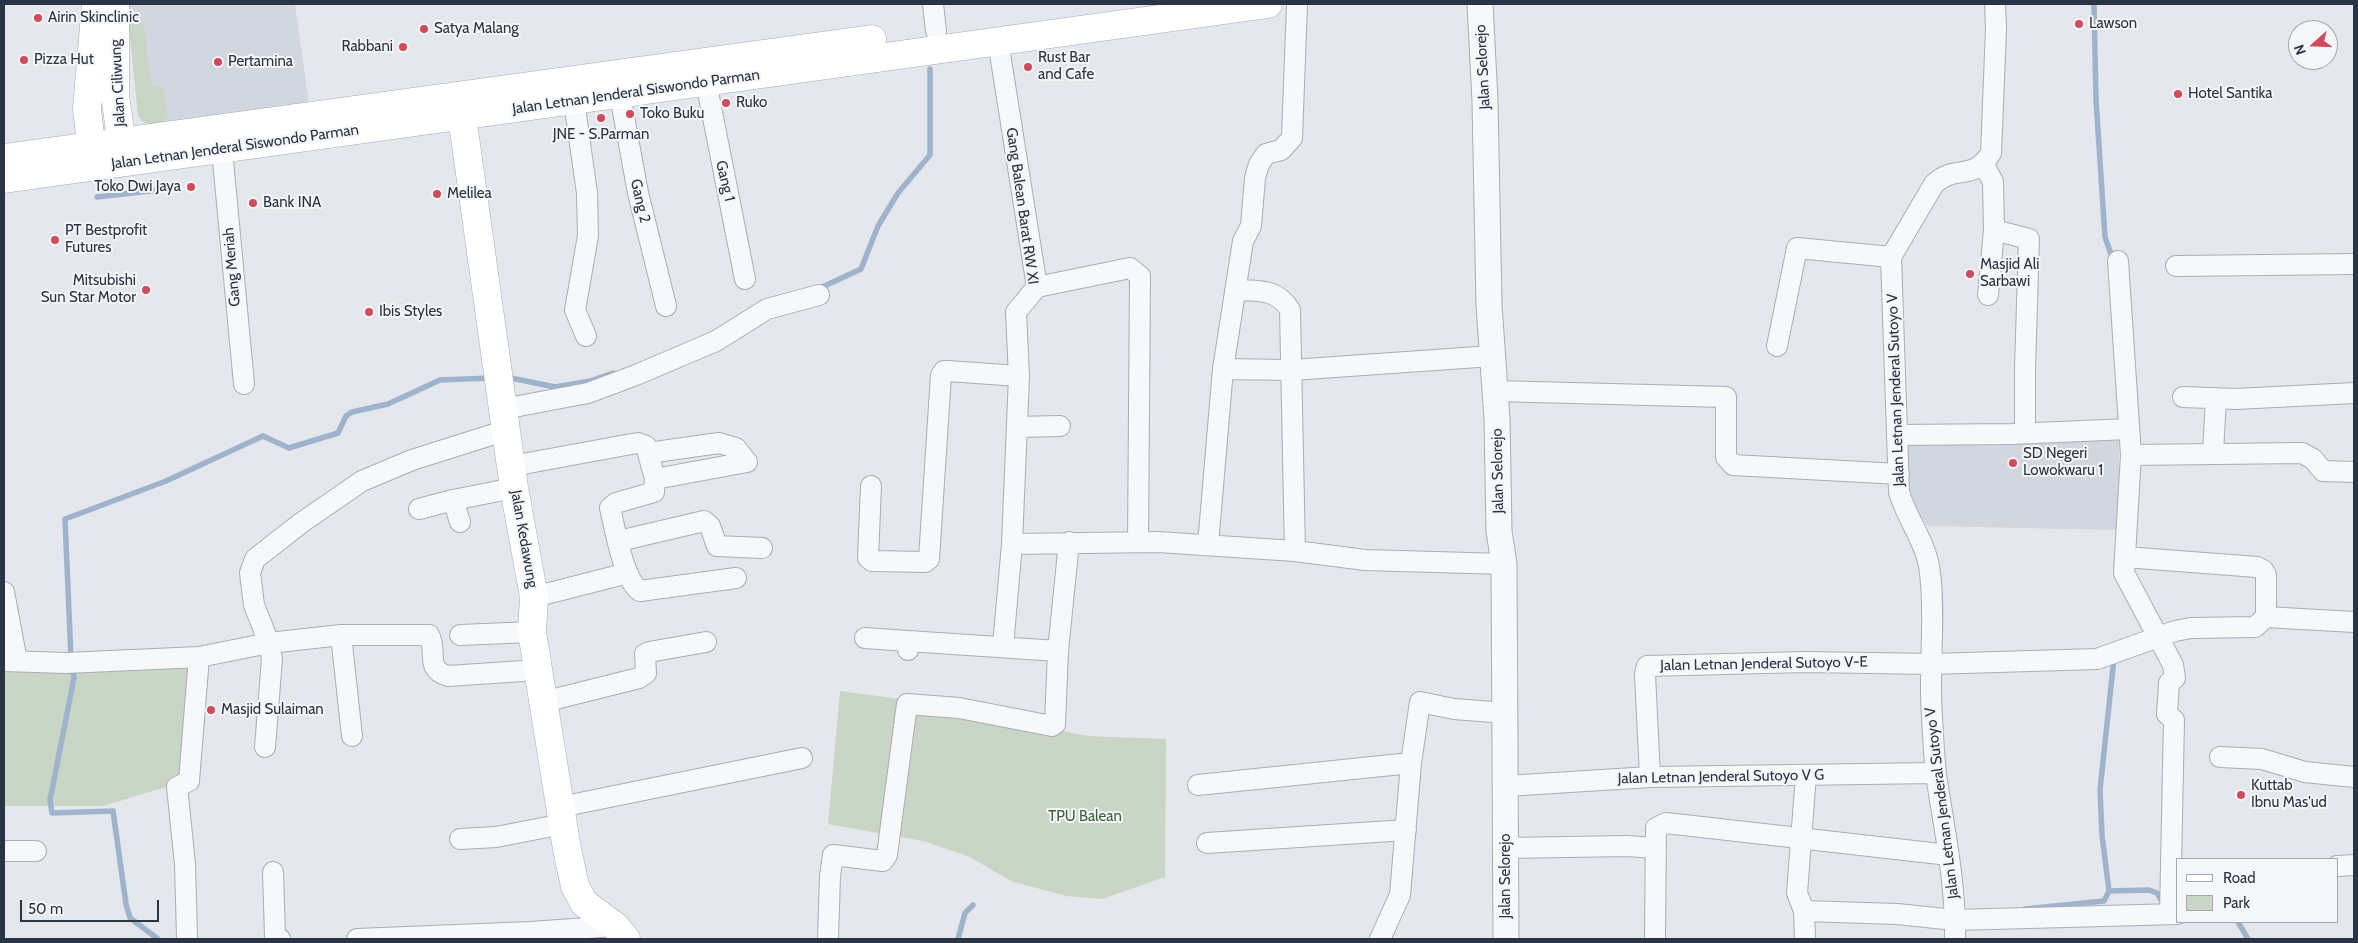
<!DOCTYPE html>
<html>
<head>
<meta charset="utf-8">
<style>
	body { margin:0 }
	#map { position:relative; width:2358px; height:943px; overflow:hidden; background:#e4e7ec; font-family:Cabin,sans-serif }
	canvas { display:block }
	.frame { position:absolute; inset:0; border:5px solid #2b3445; pointer-events:none }
	.legend { position:absolute; left:2176px; top:858px; width:162px; height:65px; box-sizing:border-box; background:#f4f6f9; border:1px solid #a4a8b1; margin:0; padding:6px 9px; list-style:none; font-size:15px; color:#2b3445 }
	.legend li { display:flex; align-items:center; gap:10px; height:25px }
	.legend b { width:25px; border:1px solid #a4a8b1 }
	.north { position:absolute; left:2288px; top:20px; width:50px; height:50px; box-sizing:border-box; background:#f4f6f9; border:1px solid #a4a8b1; border-radius:50%; rotate:250deg; font-size:14px; font-weight:700; line-height:20px; text-align:center; color:#2b3445 }
	.north::after { content:''; display:block; margin:auto; width:18px; height:22px; background:#d1495b; clip-path:polygon(50% 0,100% 100%,50% 72%,0 100%) }
	.scale { position:absolute; left:20px; top:900px; width:139px; height:22px; box-sizing:border-box; border:2px solid #2b3445; border-top:0; padding-left:6px; font-size:15px; line-height:18px; white-space:nowrap; color:#2b3445; -webkit-text-stroke:4px #f4f6f9; paint-order:stroke }
</style>
</head>
<body>
<div id="map">
<canvas width="2358" height="943"></canvas>
<div class="frame"></div>
<ul class="legend">
<li><b style="height:6px;background:#fff"></b>Road</li>
<li><b style="height:14px;background:#c9d6c5"></b>Park</li>
</ul>
<div class="north">N</div>
<div class="scale">50 m</div>
</div>
<script>
const ctx = document.querySelector('canvas').getContext('2d');
ctx.lineJoin = 'round';
function paint(path, color) { ctx.fillStyle = color; ctx.fill(path, 'evenodd'); }
function trace(path, color, width, dash) { ctx.strokeStyle = color; ctx.lineWidth = width; ctx.lineCap = dash ? 'butt' : 'round'; ctx.setLineDash(dash || []); ctx.stroke(path); }
function label(font, color, halo, rows, align = 'center') {
  ctx.font = font + ' Cabin,sans-serif'; ctx.lineWidth = 4; ctx.setLineDash([]); ctx.textBaseline = 'middle'; ctx.strokeStyle = halo; ctx.fillStyle = color; for (const [text, x, y, turn = 0] of rows) {
    ctx.save(); ctx.translate(x, y); ctx.rotate((+turn || 0) * Math.PI / 180); ctx.textAlign = isNaN(turn) ? turn : align; if (halo) ctx.strokeText(text, 0, 0); ctx.fillText(text, 0, 0); ctx.restore();
  }
}
paint(new Path2D(`
	M127,4H295L309,104L159,126L143,122L138,115Z
	M2119,434V530L1928,526L1917,513L1907,488V438Z`), '#d2d6de');
paint(new Path2D(`
	M128,18L144,24L151,84L164,89L168,116L159,126C149,127 144,123 138,115Z
	M194,664L186,781L103,806H4V668Z
	M840,691L900,699L1088,736L1166,739L1165,877L1102,899L1066,896L1011,881L970,857L923,841L828,824Z`), '#c9d6c5');
trace(new Path2D(`
	M2094,4L2096,100L2105,237L2113,260
	M97,197L176,188
	M818,289L861,269L878,226L898,193L930,155V69
	M506,377L555,387L590,381L613,373
	M71,658L65,519L166,481L263,436L289,448L338,433L346,416L352,412L388,404L440,380L492,378
	M2114,658L2100,790L2102,835L2109,891L2149,890L2157,893L2165,906
	M72,667L74,678L50,800L52,813L113,811L126,904L130,918L158,939
	M2025,909L2104,901L2109,891
	M2238,922L2248,939
	M958,939L965,913L973,905`), '#9fb4cc', 5.5);
const minor = new Path2D(`
	M933,4L936,31
	M998,41L1037,287L1016,312L1019,376L1012,544L1003,646
	M706,82L745,279
	M620,95L638,193L666,306
	M574,101L587,193L588,236L575,310L586,336
	M222,150L244,384
	M1984,165L1993,182L1994,230L1988,295
	M1994,230L2029,239L2025,368V433
	M2118,261L2131,455L2124,573L2173,665L2175,678L2169,683L2167,714L2174,720L2170,914
	M2176,266L2354,264
	M1037,287L1130,268L1140,276L1138,542
	M1235,290C1257,291 1277,288 1290,310L1295,551
	M1777,346L1797,248L1891,257
	M1223,369L1292,370L1492,356
	M1495,391L1726,397V457L1733,465L1899,474
	M2183,397L2236,399L2354,393
	M503,409L588,393L636,375L716,341L767,309L819,295
	M1017,427L1060,426
	M1897,435L2012,434L2129,429
	M648,453L719,443L736,448L747,462L655,479
	M2213,453L2216,398
	M2131,455L2302,453L2313,459L2323,471L2354,472
	M512,466L626,445L638,443L646,446L655,479L654,492L616,503L610,508C615,528 623,580 640,591L736,578
	M871,486L868,558L872,561L925,562L929,559L941,375L944,371H948L1019,376
	M453,500L460,522
	M419,509L453,500L514,488
	M619,541L704,521L710,526L717,546L762,548
	M1012,544L1158,542L1295,551L1365,560L1504,564
	M1208,545L1223,369L1243,241L1251,226L1255,178L1259,164L1266,154L1281,150L1292,138L1297,4
	M2125,557L2257,567L2263,570L2266,575V617
	M4,592L17,661
	M534,597L628,573
	M341,635L352,736
	M460,635L532,632
	M865,638L908,641
	M908,650V641L1058,651
	M4,661L66,663L199,657L269,643L341,635H429C438,651 424,669 448,676L538,670
	M543,702L639,678L646,673L645,654L649,652L706,642
	M265,747L272,659L269,643L254,605L250,573L255,559L301,523L362,481L412,460L507,430
	M2220,757L2262,759L2305,772L2354,777
	M1650,777L1645,674L1647,666L1806,662L1932,664L2097,659L2175,631L2191,628L2255,627L2266,617L2354,622
	M1198,785L1411,763
	M1506,786L1650,777L1936,773
	M560,807L802,758
	M460,839L496,837L563,824
	M1207,843L1406,830
	M1506,848L1627,846L1655,848
	M4,851H36
	M2337,866L2354,865
	M273,872L275,936L280,939
	M1804,911L1897,914L1955,920L2177,914
	M187,939L185,864L177,787L189,781L199,657
	M357,939L531,932L615,926
	M828,939L830,876L833,855L883,861L887,855L907,704L959,708L1052,726L1055,724L1058,651L1069,542
	M1380,939L1400,895L1411,763L1420,702L1454,709L1506,713
	M1655,939L1656,828L1666,823L1949,855
	M1805,939L1804,911L1797,893L1806,775
	M1955,939C1956,883 1944,829 1936,774C1934,755 1933,736 1932,717C1928,669 1936,621 1930,573C1927,543 1907,520 1899,492L1891,257L1934,184C1956,163 1972,183 1991,153L1996,29L1995,4`);
const tertiary = new Path2D(`
	M1480,4L1485,101L1489,305L1497,419L1499,531L1504,564L1506,939`);
const primary = new Path2D(`
	M115,4V95L124,159
	M462,116L514,488L534,597L532,632L567,849L575,886L584,903L615,926L626,939
	M4,158L872,39
	M93,162L87,109L96,4
	M4,179L1268,4`);
trace(minor, '#a9aeb7', 22);
trace(tertiary, '#a9aeb7', 27);
trace(primary, '#a3abb8', 29);
trace(minor, '#f7f8fa', 20);
trace(tertiary, '#f7f8fa', 25);
trace(primary, '#fff', 28);
for (const [x, y, r, color] of [
	[38,18,5,"#d1495b"],
	[2079,24,5,"#d1495b"],
	[424,29,5,"#d1495b"],
	[403,47,5,"#d1495b"],
	[24,60,5,"#d1495b"],
	[218,62,5,"#d1495b"],
	[1028,67,5,"#d1495b"],
	[2178,94,5,"#d1495b"],
	[726,103,5,"#d1495b"],
	[630,114,5,"#d1495b"],
	[601,118,5,"#d1495b"],
	[191,187,5,"#d1495b"],
	[437,194,5,"#d1495b"],
	[253,203,5,"#d1495b"],
	[55,240,5,"#d1495b"],
	[1970,274,5,"#d1495b"],
	[146,290,5,"#d1495b"],
	[369,312,5,"#d1495b"],
	[2013,463,5,"#d1495b"],
	[211,710,5,"#d1495b"],
	[2241,795,5,"#d1495b"]
]) { const dot = new Path2D(); dot.arc(x, y, r, 0, 2 * Math.PI); ctx.fillStyle = color; ctx.fill(dot); trace(dot, '#f4f6f9', 2); }
label('15px', '#2b3445', '#f4f6f9', [
	["Airin Skinclinic",48,18],
	["Lawson",2089,24],
	["Satya Malang",434,29],
	["Rabbani",393,47,"right"],
	["Rust Bar",1038,58],
	["and Cafe",1038,75],
	["Pizza Hut",34,60],
	["Pertamina",228,62],
	["Hotel Santika",2188,94],
	["Ruko",736,103],
	["Toko Buku",640,114],
	["JNE - S.Parman",601,135,"center"],
	["Toko Dwi Jaya",181,187,"right"],
	["Melilea",447,194],
	["Bank INA",263,203],
	["PT Bestprofit",65,231],
	["Futures",65,248],
	["Masjid Ali",1980,265],
	["Sarbawi",1980,282],
	["Mitsubishi",136,281,"right"],
	["Sun Star Motor",136,298,"right"],
	["Ibis Styles",379,312],
	["SD Negeri",2023,454],
	["Lowokwaru 1",2023,471],
	["Masjid Sulaiman",221,710],
	["Kuttab",2251,786],
	["Ibnu Mas'ud",2251,803]
], 'left');
label('15px', '#2b3445', '#f4f6f9', [
	["Jalan Selorejo",1483,67,-93],
	["Jalan Ciliwung",118,83,-93],
	["Jalan Letnan Jenderal Siswondo Parman",636,92,-8],
	["Jalan Letnan Jenderal Siswondo Parman",235,147,-8],
	["Gang 1",725,181,77],
	["Gang 2",640,201,77],
	["Gang Balean Barat RW XI",1022,206,82],
	["Gang Meriah",232,267,-95],
	["Jalan Letnan Jenderal Sutoyo V",1896,390,-92],
	["Jalan Selorejo",1498,471,-91],
	["Jalan Kedawung",524,539,80],
	["Jalan Letnan Jenderal Sutoyo V-E",1764,664,-1],
	["Jalan Letnan Jenderal Sutoyo V G",1721,777,-1],
	["Jalan Letnan Jenderal Sutoyo V",1942,803,-97],
	["Jalan Selorejo",1506,876,-90]
]);
label('15px', '#3f6138', '#f4f6f9', [
	["TPU Balean",1085,817]
]);
</script>
</body>
</html>
